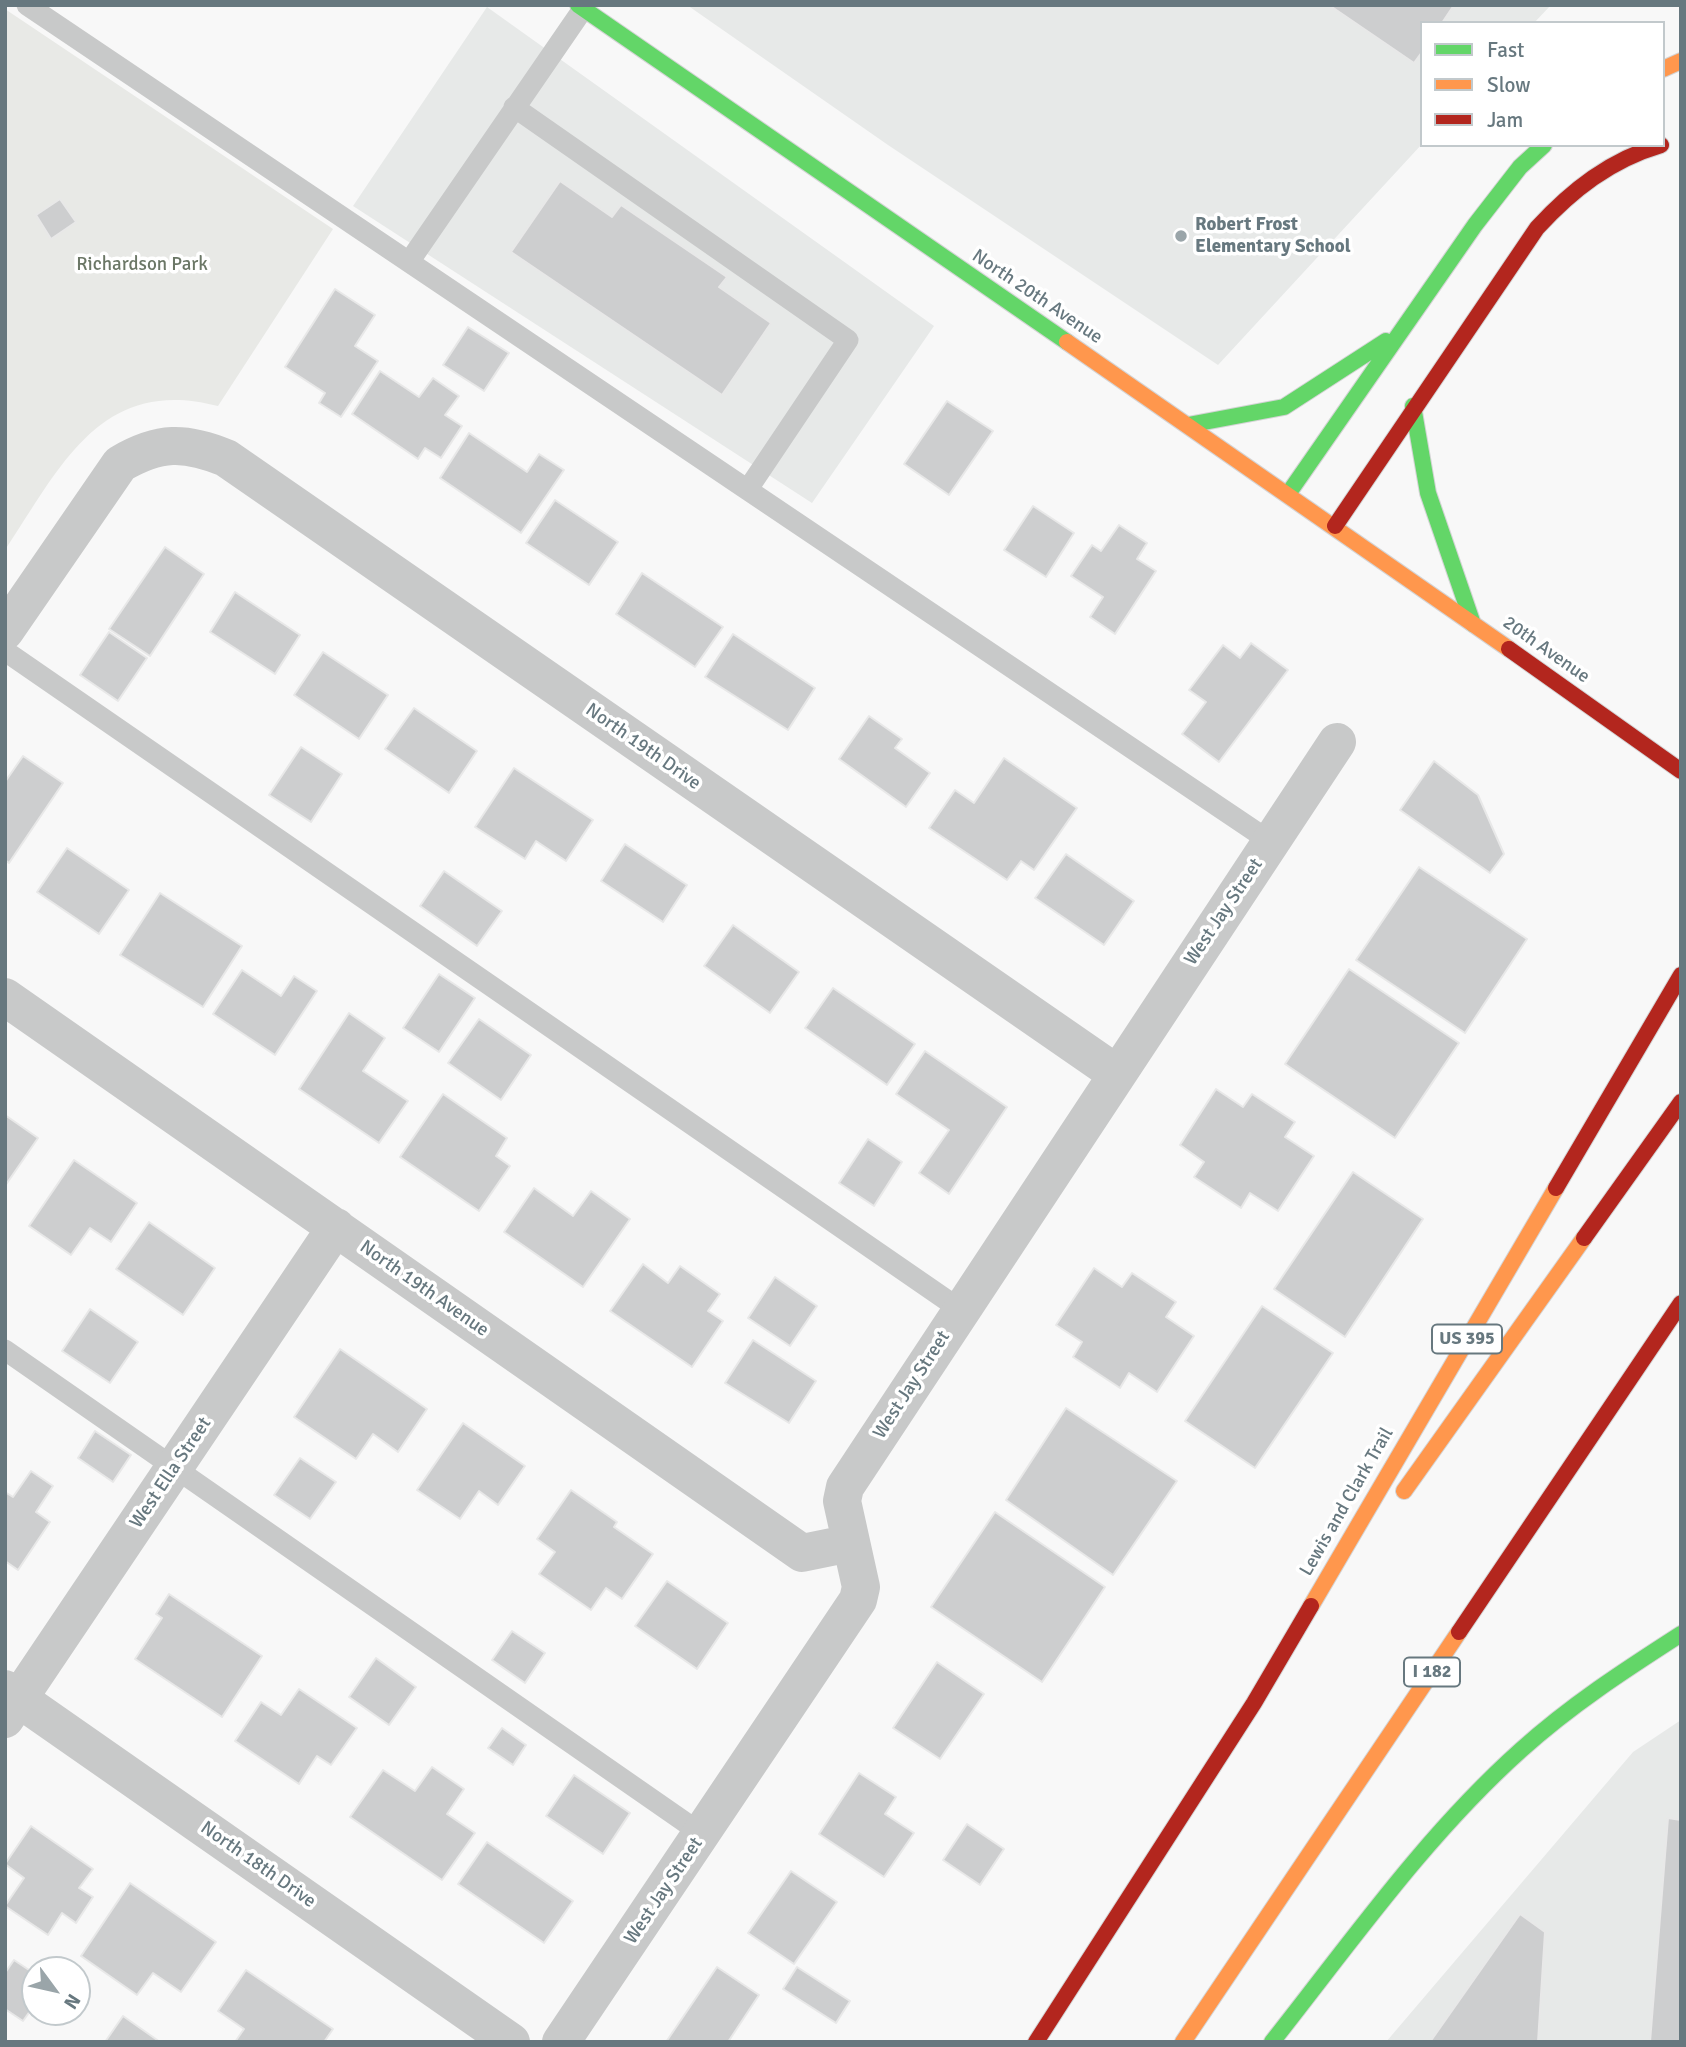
<!DOCTYPE html>
<html>
<head>
<meta charset="utf-8">
<style>
	body { margin:0 }
	#map { position:relative; width:1686px; height:2047px; overflow:hidden; background:#f8f8f8; font-family:Signika,sans-serif }
	canvas { display:block }
	.frame { position:absolute; inset:0; border:7px solid #67787f; pointer-events:none }
	.legend { position:absolute; left:1420px; top:21px; width:245px; height:126px; box-sizing:border-box; background:#fff; border:2px solid #c2c9cc; margin:0; padding:9px 12px; list-style:none; font-size:21px; color:#67787f }
	.legend li { display:flex; align-items:center; gap:14px; height:35px }
	.legend b { width:35px; border:2px solid #c2c9cc }
	.north { position:absolute; left:21px; top:1956px; width:70px; height:70px; box-sizing:border-box; background:#fff; border:2px solid #c2c9cc; border-radius:50%; rotate:123deg; font-size:19px; font-weight:700; line-height:28px; text-align:center; color:#67787f }
	.north::after { content:''; display:block; margin:auto; width:24px; height:32px; background:#9aa5a9; clip-path:polygon(50% 0,100% 100%,50% 72%,0 100%) }
</style>
</head>
<body>
<div id="map">
<canvas width="1686" height="2047"></canvas>
<div class="frame"></div>
<ul class="legend">
<li><b style="height:9px;background:#63d668"></b>Fast</li>
<li><b style="height:9px;background:#ff974d"></b>Slow</li>
<li><b style="height:9px;background:#b3261e"></b>Jam</li>
</ul>
<div class="north">N</div>
</div>
<script>
const ctx = document.querySelector('canvas').getContext('2d');
ctx.lineJoin = 'round';
function paint(path, color) { ctx.fillStyle = color; ctx.fill(path, 'evenodd'); }
function trace(path, color, width, dash) { ctx.strokeStyle = color; ctx.lineWidth = width; ctx.lineCap = dash ? 'butt' : 'round'; ctx.setLineDash(dash || []); ctx.stroke(path); }
function label(font, color, halo, rows, align = 'center') {
  ctx.font = font + ' Signika,sans-serif'; ctx.lineWidth = 7; ctx.setLineDash([]); ctx.textBaseline = 'middle'; ctx.strokeStyle = halo; ctx.fillStyle = color; for (const [text, x, y, turn = 0] of rows) {
    ctx.save(); ctx.translate(x, y); ctx.rotate((+turn || 0) * Math.PI / 180); ctx.textAlign = isNaN(turn) ? turn : align; if (halo) ctx.strokeText(text, 0, 0); ctx.fillText(text, 0, 0); ctx.restore();
  }
}
paint(new Path2D(`
	M687,5H1551L1534,23H1422V144L1218,365L888,145Z
	M487,7L934,326L812,503L353,206Z
	M1681,1720V2042H1386L1633,1752Z`), '#e7e9e8');
paint(new Path2D(`
	M5,9L333,229L218,406C100,375 60,468 5,550Z`), '#e8e9e6');
const building = new Path2D(`
	M1329,5H1454L1442,23H1422V52L1414,63Z
	M560,181L612,217L621,205L727,277L719,287L771,323L722,395L511,252Z
	M60,199L76,222L51,239L36,215Z
	M335,289L375,315L355,346L378,361L341,417L319,403L325,393L285,367Z
	M468,327L509,353L484,391L443,365Z
	M380,371L419,397L433,378L459,396L445,415L462,426L441,458L425,448L418,459L352,414Z
	M947,401L993,431L949,495L904,464Z
	M469,433L527,472L539,454L564,470L521,533L440,478Z
	M555,500L618,542L589,585L526,543Z
	M1033,506L1074,533L1046,577L1004,550Z
	M1119,525L1147,543L1137,559L1156,571L1115,634L1090,617L1103,597L1071,576L1092,545L1101,551Z
	M165,547L204,574L150,656L109,629Z
	M642,573L723,627L695,667L616,614Z
	M235,592L300,635L275,674L210,632Z
	M109,632L147,658L118,701L80,675Z
	M733,634L815,688L788,730L705,677Z
	M1251,643L1288,670L1219,762L1182,734L1206,702L1189,690L1223,645L1240,658Z
	M323,652L388,695L359,739L294,695Z
	M414,708L477,751L449,793L385,749Z
	M869,716L902,739L895,748L930,773L906,807L839,759Z
	M301,747L342,774L311,822L269,795Z
	M23,756L63,783L9,863L5,860V782Z
	M1004,758L1077,808L1034,870L1021,861L1007,880L929,828L955,790L974,803Z
	M1434,761L1478,795L1504,854L1490,873L1400,810Z
	M514,768L593,820L566,861L536,841L525,859L475,827Z
	M625,844L687,885L663,922L601,881Z
	M67,848L129,890L99,934L37,892Z
	M1066,854L1134,901L1104,945L1035,898Z
	M1419,867L1527,939L1465,1033L1356,960Z
	M444,871L502,911L477,946L420,906Z
	M160,893L242,946L203,1007L120,955Z
	M733,925L799,972L770,1013L704,966Z
	M1349,969L1459,1043L1395,1138L1285,1064Z
	M242,970L281,996L294,976L317,991L275,1055L213,1014Z
	M439,974L475,998L439,1052L403,1028Z
	M833,988L915,1044L887,1085L805,1028Z
	M349,1013L385,1038L363,1071L408,1101L379,1143L299,1089Z
	M479,1019L531,1055L501,1100L448,1063Z
	M925,1051L1007,1107L949,1194L919,1173L949,1130L896,1094Z
	M1216,1089L1243,1107L1252,1094L1295,1122L1285,1137L1314,1156L1278,1211L1250,1193L1241,1208L1194,1177L1204,1162L1180,1145Z
	M443,1094L507,1138L496,1156L510,1166L479,1211L400,1157Z
	M5,1115L38,1138L5,1186Z
	M868,1139L902,1162L874,1206L839,1183Z
	M74,1160L137,1203L111,1242L90,1228L71,1255L29,1226Z
	M1353,1172L1423,1219L1345,1337L1274,1289Z
	M534,1188L573,1216L591,1191L630,1219L583,1287L504,1232Z
	M149,1222L215,1268L183,1315L116,1269Z
	M643,1264L668,1283L680,1266L720,1294L708,1311L723,1321L692,1367L610,1311Z
	M1094,1268L1122,1287L1132,1273L1176,1302L1166,1317L1194,1336L1157,1392L1129,1373L1120,1388L1073,1357L1082,1342L1056,1325Z
	M775,1277L817,1306L790,1346L748,1318Z
	M1262,1306L1333,1353L1255,1468L1185,1421Z
	M90,1309L138,1342L110,1383L62,1351Z
	M753,1340L816,1381L789,1423L725,1383Z
	M340,1349L427,1409L398,1452L373,1434L356,1459L294,1417Z
	M1066,1408L1177,1481L1113,1575L1006,1500Z
	M463,1423L525,1466L498,1505L479,1491L460,1519L417,1490Z
	M95,1431L131,1455L113,1482L78,1458Z
	M300,1458L336,1482L310,1519L274,1495Z
	M31,1471L53,1486L36,1512L50,1522L18,1570L5,1561V1492L13,1497Z
	M571,1490L617,1522L614,1527L653,1554L622,1599L606,1588L591,1610L539,1574L555,1552L537,1539Z
	M995,1512L1105,1587L1042,1682L931,1607Z
	M667,1581L728,1623L697,1669L635,1626Z
	M169,1594L262,1656L222,1717L135,1659L162,1618L156,1614Z
	M512,1631L545,1653L525,1683L492,1660Z
	M376,1658L416,1687L389,1725L349,1697Z
	M937,1662L984,1694L940,1759L893,1728Z
	M299,1689L357,1728L331,1765L317,1756L299,1784L235,1741L261,1702L281,1715Z
	M502,1728L526,1745L513,1765L488,1748Z
	M432,1767L464,1789L447,1814L475,1833L442,1880L350,1817L383,1770L415,1791Z
	M859,1773L896,1797L885,1814L914,1833L884,1877L819,1834Z
	M574,1775L630,1813L603,1854L546,1816Z
	M1668,1818L1681,1820V2042H1650Z
	M967,1824L1004,1849L980,1885L943,1860Z
	M31,1826L93,1869L79,1888L93,1897L76,1923L62,1913L48,1935L5,1906L24,1878L5,1864Z
	M487,1842L573,1901L544,1943L458,1884Z
	M791,1871L837,1902L794,1964L748,1933Z
	M130,1883L216,1942L181,1992L153,1973L137,1995L81,1956Z
	M1520,1914L1545,1932L1538,2042H1430Z
	M14,1960L35,1974V2004L23,2021L5,2009V1973Z
	M717,1967L759,1995L728,2042H666Z
	M797,1967L850,2001L836,2023L783,1989Z
	M246,1970L333,2029L324,2042H235L244,2029L218,2011Z
	M123,2016L160,2042H105Z`);
paint(building, '#cdcecf');
trace(building, '#e8e8e8', 2);
const fast = new Path2D(`
	M578,5L1067,342
	M1413,406L1428,493L1473,624
	M1188,425L1284,407L1386,341
	M1288,494L1475,225L1520,167L1544,145
	M1272,2042C1351,1942 1426,1835 1521,1750C1571,1705 1625,1670 1681,1634`);
const slow = new Path2D(`
	M1663,69L1681,61
	M1067,342L1509,649
	M1404,1491L1584,1238
	M1311,1606L1556,1188
	M1183,2042L1459,1632`);
const jam = new Path2D(`
	M1335,526L1537,228C1572,190 1610,160 1661,145
	M1509,649L1681,771
	M1556,1188L1681,975
	M1584,1238L1681,1102
	M1459,1632L1681,1303
	M1036,2042L1254,1703L1311,1606`);
trace(fast, '#d4d4d5', 18);
trace(slow, '#d4d4d5', 18);
trace(jam, '#d4d4d5', 18);
trace(new Path2D(`
	M27,5L1271,842
	M514,107L848,340L748,489
	M409,262L583,9
	M5,651L961,1310
	M5,1350L702,1834`), '#c8c9c9', 21);
trace(new Path2D(`
	M5,631L120,464C159,441 185,441 226,458L1117,1074
	M5,997L802,1553L851,1543
	M5,1689L511,2042
	M5,1719L336,1227
	M561,2042L858,1600L861,1587L842,1501L845,1487L1337,742`), '#c8c9c9', 38);
trace(fast, '#63d668', 16);
trace(slow, '#ff974d', 16);
trace(jam, '#b3261e', 16);
for (const [x, y, r, color] of [
	[1181,236,7,"#9aa5a9"]
]) { const dot = new Path2D(); dot.arc(x, y, r, 0, 2 * Math.PI); ctx.fillStyle = color; ctx.fill(dot); trace(dot, '#fff', 2.5); }
for (const [x, y, w] of [
	[1467,1339,70],
	[1432,1672,56]
]) { const box = new Path2D(); box.roundRect(x - w / 2, y - 14.5, w, 29, 5); ctx.fillStyle = '#fff'; ctx.fill(box); trace(box, '#67787f', 2); }
label('bold 18px', '#67787f', null, [
	["US 395",1467,1339],
	["I 182",1432,1672]
]);
label('bold 19px', '#67787f', '#fff', [
	["Robert Frost",1195,225],
	["Elementary School",1195,247]
], 'left');
label('19px', '#6b7766', '#fff', [
	["Richardson Park",142,265]
]);
label('19px', '#67787f', '#fff', [
	["North 20th Avenue",1037,297,34],
	["20th Avenue",1546,650,35],
	["North 19th Drive",643,747,35],
	["West Jay Street",1224,912,-56],
	["North 19th Avenue",424,1289,35],
	["West Jay Street",912,1385,-57],
	["West Ella Street",171,1473,-56],
	["Lewis and Clark Trail",1347,1502,-60],
	["North 18th Drive",258,1865,35],
	["West Jay Street",664,1891,-56]
]);
</script>
</body>
</html>
